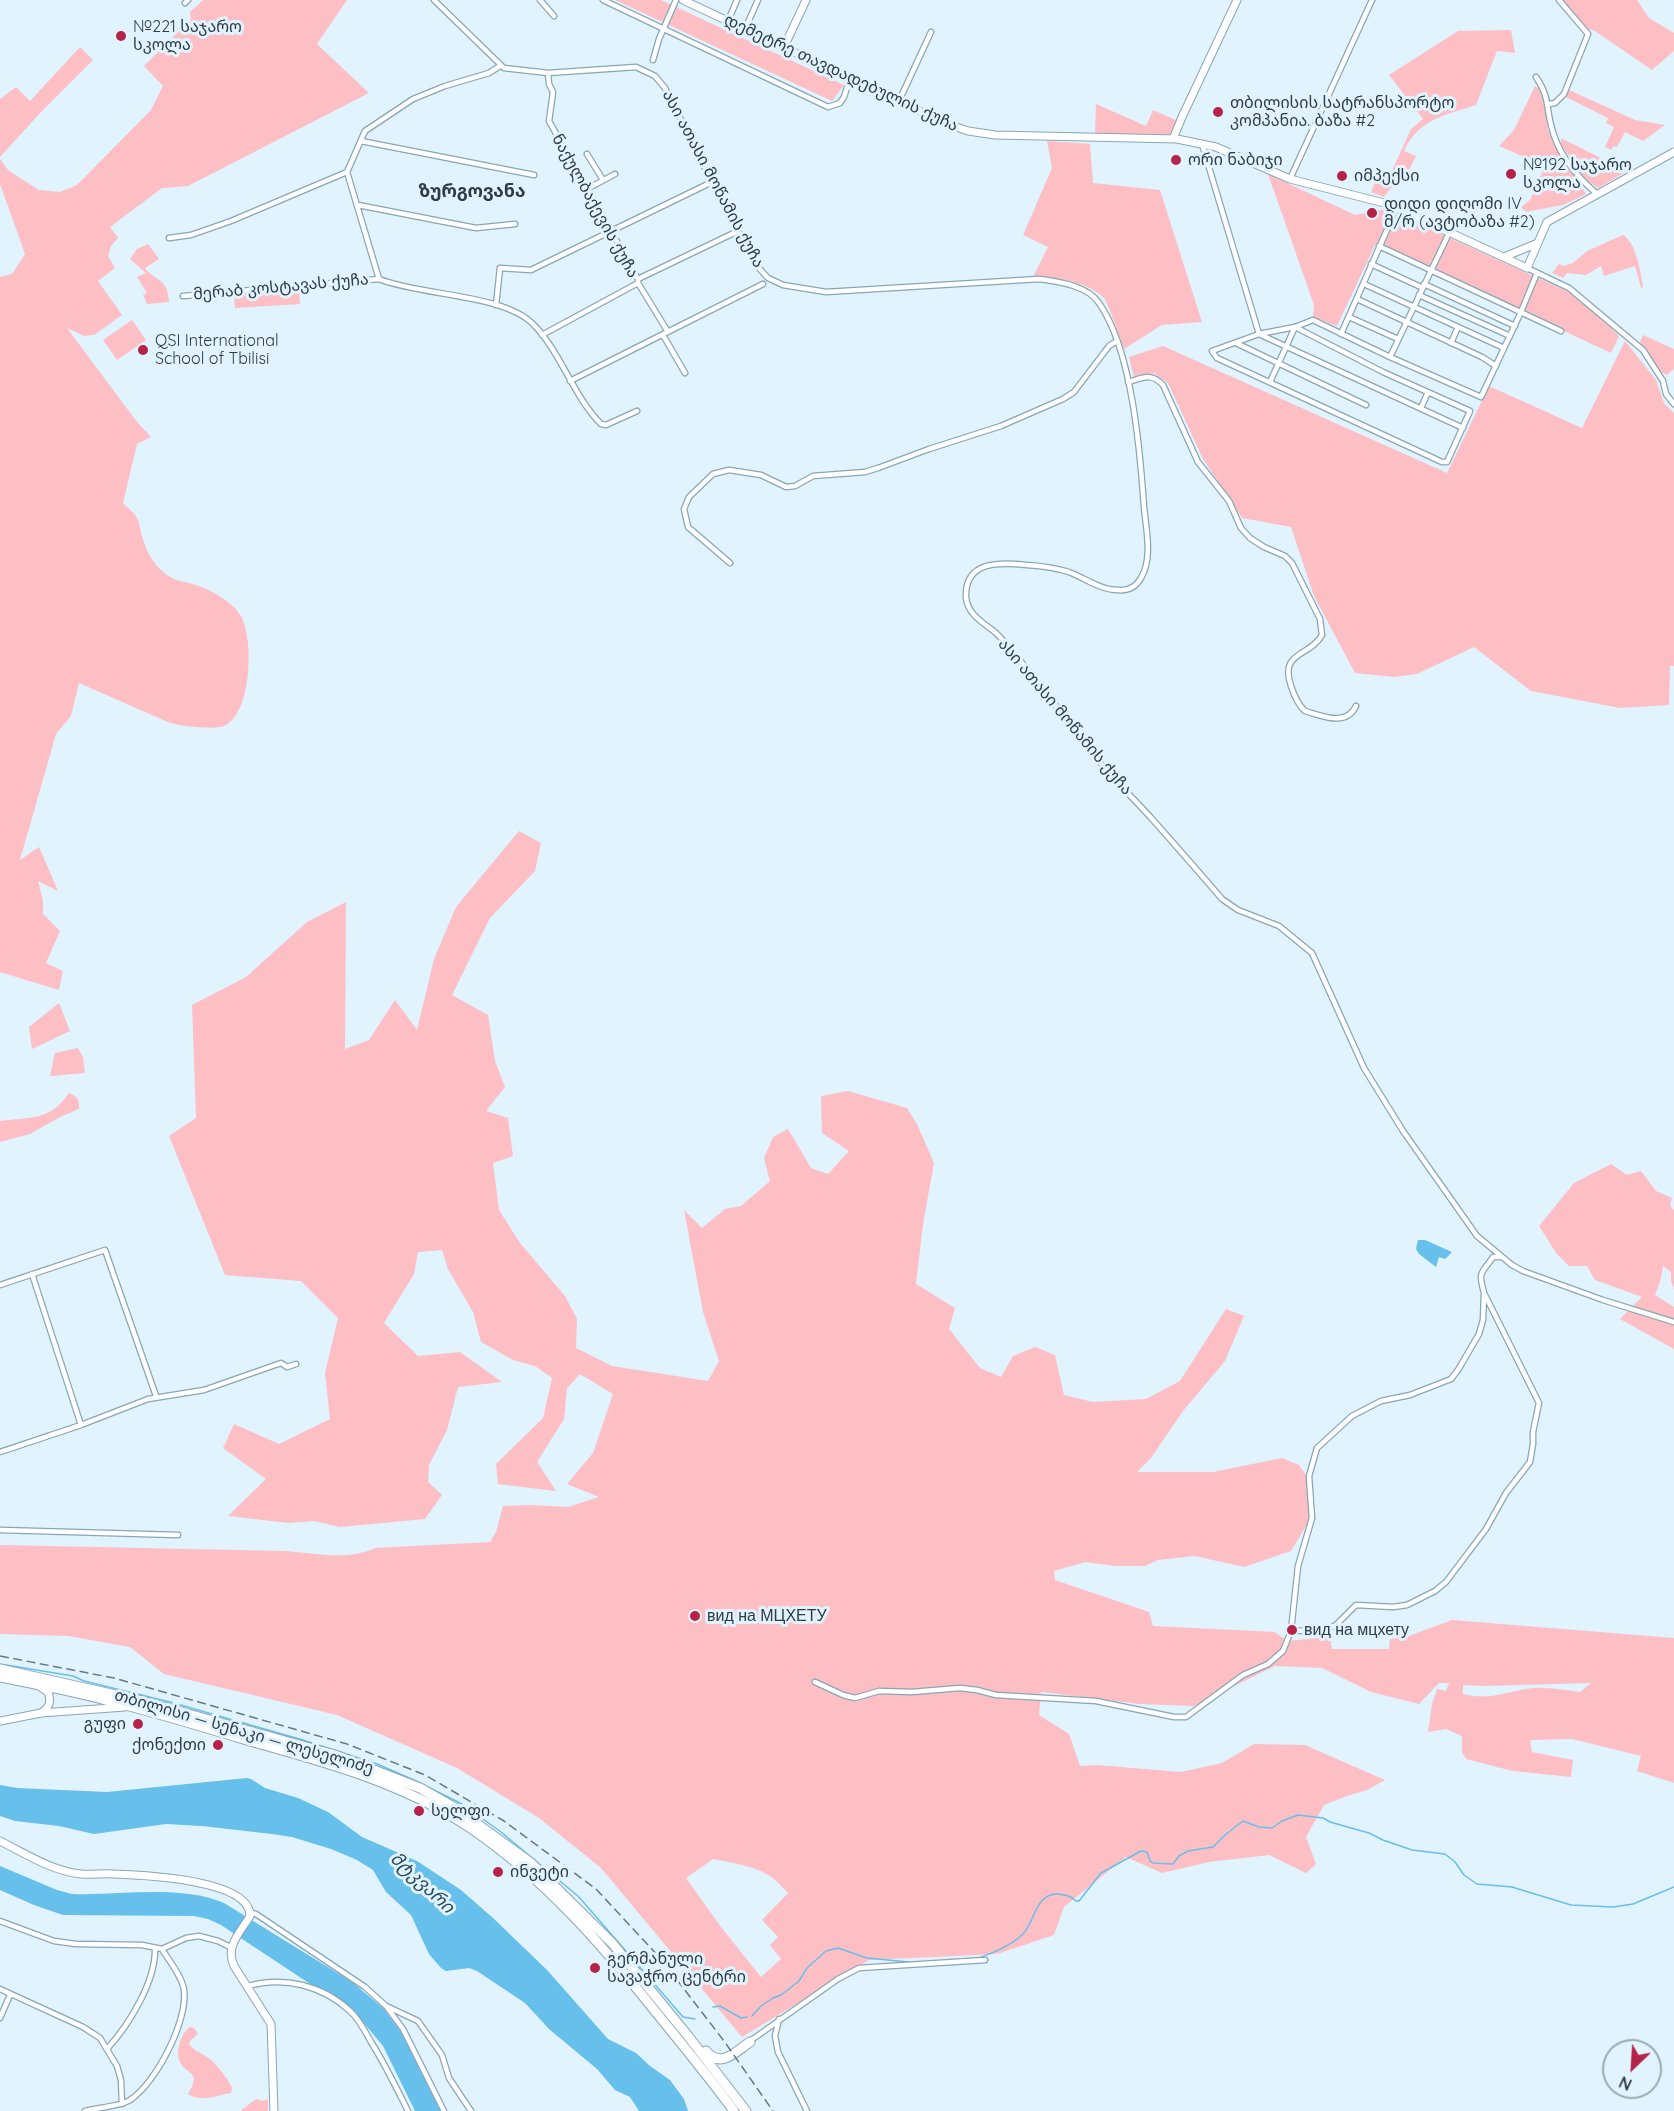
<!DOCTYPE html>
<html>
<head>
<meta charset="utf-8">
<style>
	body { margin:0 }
	#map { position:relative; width:1674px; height:2111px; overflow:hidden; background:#e0f3fe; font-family:Quicksand,sans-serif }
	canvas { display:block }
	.north { position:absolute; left:1602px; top:2039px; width:60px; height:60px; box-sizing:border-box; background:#e0f3fe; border:2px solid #99aab3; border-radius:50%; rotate:205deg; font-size:16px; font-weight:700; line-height:24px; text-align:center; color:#2f3c43 }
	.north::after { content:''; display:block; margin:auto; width:21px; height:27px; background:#b52446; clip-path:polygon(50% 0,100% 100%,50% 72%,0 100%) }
</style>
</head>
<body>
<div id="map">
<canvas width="1674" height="2111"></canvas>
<div class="north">N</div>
</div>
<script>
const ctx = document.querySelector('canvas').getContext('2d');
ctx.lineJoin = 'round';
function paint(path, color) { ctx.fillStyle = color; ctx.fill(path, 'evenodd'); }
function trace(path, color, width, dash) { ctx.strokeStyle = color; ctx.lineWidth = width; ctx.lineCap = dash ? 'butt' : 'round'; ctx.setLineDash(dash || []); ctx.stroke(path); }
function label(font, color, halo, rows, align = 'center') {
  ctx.font = font + ' Quicksand,"Noto Sans Georgian",sans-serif'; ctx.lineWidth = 6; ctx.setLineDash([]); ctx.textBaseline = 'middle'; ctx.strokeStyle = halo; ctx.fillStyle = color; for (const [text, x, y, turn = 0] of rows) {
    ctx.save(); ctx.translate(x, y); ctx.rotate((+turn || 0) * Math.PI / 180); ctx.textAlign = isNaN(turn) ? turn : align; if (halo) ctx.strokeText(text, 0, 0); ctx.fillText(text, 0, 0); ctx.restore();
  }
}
paint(new Path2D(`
	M203,0H347L317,44L369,93L188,186L162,188L110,227L118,238L111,246L108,256L115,268L98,281L122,315L94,335L84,336L67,328L137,422L151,437L137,444L123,503C127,507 132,511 136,516C139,521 140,528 141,533C147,552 151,562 167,575C175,581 183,581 192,584C208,588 232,601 241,616C254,639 252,714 224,726C214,730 181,726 170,723L79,683L71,716L56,734L20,860L39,847L58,891L38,881L43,901V914L60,931L46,963L63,971L59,990L0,972V277L12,274L25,254L0,184V159L9,171L39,190L60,192L77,185L151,110L163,86L144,66L185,25L191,22L190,12Z
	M615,0H661L844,85L832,101Z
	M1563,0H1637L1649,18L1674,33V51L1652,70L1595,31L1588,29Z
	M1511,30L1515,53L1497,51L1476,105C1446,115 1418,119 1404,151L1416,156L1407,175L1399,177L1384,197L1371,192L1375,182L1385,186L1411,129L1423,119L1389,75L1458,31Z
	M80,47L93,60L42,111L0,157V99L16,87L30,101Z
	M1535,86L1540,89L1546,107L1548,130L1564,161L1578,179L1576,182H1538L1545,166L1499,146L1514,130Z
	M1567,89L1635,120L1665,125L1643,141L1625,132L1617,147L1614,146L1611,150L1605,147L1614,127L1606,123L1608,118L1566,97Z
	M1096,104L1146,126L1153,110L1178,121L1172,136L1167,137L1095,134Z
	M1561,138L1627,171L1598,188L1583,178L1561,144Z
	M1047,141L1090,144L1093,183L1160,190L1202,322L1162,325L1124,349C1120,339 1109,304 1103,297C1086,281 1055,277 1033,277L1048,247L1023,235L1052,168Z
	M1268,174L1355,215L1386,209L1571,293L1599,316L1619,336L1611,353L1376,243L1337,326L1313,317L1314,305Z
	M1557,186L1582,188L1586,194L1563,205L1526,212L1521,207L1530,200L1536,187Z
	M1623,235C1636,242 1641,273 1643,287L1641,288L1635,266L1604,276L1601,266L1586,275L1567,273L1563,278L1552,273L1559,264L1563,266L1573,263L1587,251Z
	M148,244L159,259L145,268C154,281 168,277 169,302L147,304L143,295L147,293L137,277L146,273L130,259L137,249Z
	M299,291L300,304L235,308L234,295Z
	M132,320L146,340L117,360L103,340Z
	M1643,335L1674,349V369L1667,375L1661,372L1642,347L1640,342Z
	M1625,341L1656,380L1664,403L1674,413V666H1670L1669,705L1620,708L1531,691L1474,647L1417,674L1394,677L1355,673L1314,596L1291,527L1242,518L1203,459L1168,383L1154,373L1134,378L1129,357L1163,346L1447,473L1489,386L1582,428Z
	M519,831L541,843L535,871L490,918L452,995L488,1015L495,1061L505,1087L486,1111L508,1118L513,1156L493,1163L499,1210L520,1243L565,1296L577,1319L576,1348L612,1366L708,1381L719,1361L703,1312L684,1210L702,1228L725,1209L741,1206L770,1181L764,1158L773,1137L788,1129L811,1168L828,1174L849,1151L822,1133L821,1096L848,1091L907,1108L917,1124L934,1163L923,1224L916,1284L955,1308L949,1329L980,1368L1001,1377L1013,1356L1035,1347L1055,1355L1064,1395L1093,1402L1146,1399L1180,1381L1226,1309L1244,1316L1225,1361L1183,1411L1151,1458L1137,1472H1213L1282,1458L1299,1465L1306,1475L1313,1493L1309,1521L1291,1551L1244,1567L1195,1556L1158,1560L1145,1566H1116L1085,1562L1054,1571L1055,1580L1149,1612L1153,1626L1275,1632L1287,1641L1330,1637L1332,1649H1389L1390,1639L1406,1637L1452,1620L1674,1638V1783L1637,1771L1641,1756L1572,1739L1530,1740L1532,1752L1573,1760L1571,1777L1513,1771L1466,1759L1462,1752V1736L1446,1729L1428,1732L1432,1704L1437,1689L1446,1691L1449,1683H1439L1419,1704L1371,1692L1322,1668L1275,1666L1194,1706L1140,1704L1041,1692L1039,1715L1069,1734L1080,1766L1097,1765L1181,1772L1222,1763L1254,1744L1305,1745L1385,1780L1367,1790L1347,1796L1324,1805L1306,1837L1316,1864L1306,1873L1269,1855L1209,1862L1162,1873L1126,1857L1064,1907L1054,1935L997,1954L869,1960L742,2037L601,1868L539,1818L457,1768L337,1715L164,1674L130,1647L68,1636L0,1634V1545L285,1551C312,1553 349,1561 375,1548L490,1542L496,1532L503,1506L531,1505L568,1507L599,1497L567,1484L593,1453L613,1394L580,1374L567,1388L564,1419L537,1462L556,1491L498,1484L496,1464L543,1418L552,1378L535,1366L513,1360L481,1342L473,1312L448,1269L442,1250L418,1252L414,1274L384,1323L418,1356L460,1352L502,1382L458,1387L447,1430L429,1465L428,1482L442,1495L425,1519L340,1527L314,1521L289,1523L228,1516L266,1479L223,1448L234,1424L279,1444L330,1419L325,1373L338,1318L301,1281L225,1275L169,1136L196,1118L192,1005L246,977L307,922L346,902L345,1049L369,1040L395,1000L417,1030L434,959L456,907ZM1591,1683L1580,1692C1564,1690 1549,1687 1533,1688C1507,1691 1491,1701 1463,1694V1685L1483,1686ZM713,1859C733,1863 758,1866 774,1879C779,1883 783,1888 788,1893L762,1920L778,1937L770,1945L781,1959L761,1977L721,1927L686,1878Z
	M59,1003L70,1031L32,1049L29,1027Z
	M78,1048L83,1057L85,1073L50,1076L55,1053Z
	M69,1093C77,1096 80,1100 79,1109L60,1117L30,1134L0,1142V1121C31,1117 50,1121 69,1093Z
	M1611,1164L1627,1175L1641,1171L1656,1191L1672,1198L1670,1206L1674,1210V1289L1671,1281V1272L1663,1266L1661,1279L1655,1295L1674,1307V1349L1620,1319L1642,1297L1595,1280L1587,1266H1569L1556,1253L1539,1226L1574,1183Z
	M190,2027L194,2028L198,2034L190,2041L189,2044C194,2051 197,2051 204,2055C213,2059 229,2080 232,2088L231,2093C217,2095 201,2103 188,2094C190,2089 196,2082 193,2076C190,2071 182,2068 180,2062C175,2052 181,2033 190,2027Z
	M256,2099L262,2101L268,2099V2111H240Z`), '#fdbfc4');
paint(new Path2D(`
	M1418,1240H1425L1452,1252L1445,1259L1439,1257L1436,1267L1419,1254L1416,1249Z
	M247,1778L251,1779L265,1788L298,1798L328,1812L362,1837L417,1861L461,1890L493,1918L547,1970L608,2039L636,2053L650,2066L670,2080L684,2099L688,2111H639L630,2097L615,2090L597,2069L549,2029L525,2003L477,1971L469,1968L446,1971L441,1968L429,1954L411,1915L386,1892L373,1870L357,1860L331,1849L292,1837L272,1834L202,1826L166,1824L94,1834L59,1826L15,1821L0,1816V1785L17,1788L107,1792Z
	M0,1866L57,1890L72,1894C120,1896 179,1884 224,1903L352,1982L383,2008L404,2036L441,2111H415L383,2046L357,2015L221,1925L208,1919L194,1916L63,1915L34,1905L0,1890Z`), '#67bfeb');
trace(new Path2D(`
	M0,1664L73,1676L84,1681L170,1702L303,1740L377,1764L414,1780L462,1804L501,1832L579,1897L683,2017L695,2019
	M976,1959C992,1953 1011,1946 1023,1934C1035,1921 1036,1892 1059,1894C1066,1895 1071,1896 1076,1901H1079L1101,1873L1141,1851L1147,1852L1150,1861L1153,1863L1173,1864L1179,1856L1188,1851L1213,1847L1225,1835L1243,1821L1259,1827L1272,1828L1282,1821L1298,1815L1323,1818L1330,1822L1369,1833L1383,1840L1412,1850L1445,1854L1455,1862L1464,1875L1477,1884L1512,1887L1571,1905L1613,1907L1633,1904L1674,1887
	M713,2007L720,2006L741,2018L747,2017
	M752,2016L761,2006L773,1998L781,1995L799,1981L807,1968L826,1951L838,1948L867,1958L909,1962`), '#67bfeb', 1.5);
const street = new Path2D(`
	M434,0L504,68L548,73L636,67L655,76L665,88L712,182L758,267L768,278L783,285L826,292L1039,279C1059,282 1087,285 1099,303C1132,350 1140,450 1144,507C1146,529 1153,558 1141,578C1136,587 1129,591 1118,590C1100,590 1085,578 1069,572C1056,568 1041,566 1027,565C1001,562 964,560 966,598C968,615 984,623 996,633C1004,641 1011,650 1018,658C1048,695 1077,733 1107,771C1122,788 1138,803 1153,820C1176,846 1199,872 1222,899L1238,910L1279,926L1312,953L1364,1068L1403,1131L1477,1236L1512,1265L1523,1271L1603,1300L1674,1322
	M540,0L554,16
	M603,0L828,107L840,103L844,97L850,78
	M185,3L188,0
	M728,21L737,0
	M745,29L758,0
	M653,60L659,39L676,0
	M548,73L549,84L553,92L549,121L638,279V283L668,332
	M1536,77C1549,96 1546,105 1551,125C1557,152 1576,176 1597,194
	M899,101L931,32
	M1549,104L1555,103L1564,94L1588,34L1559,0
	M361,141L534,175
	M1202,144L1259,334L1463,428
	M587,154L603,180
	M1290,179L1372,0
	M587,189L615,174
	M358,205L476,228L515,224
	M169,238L191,235L231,221L347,172
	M1379,246L1561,331
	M1371,264L1423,288
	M1527,268L1569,288L1643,350L1663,381L1666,394L1674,404
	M379,279L347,172L365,131L413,99L445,86L489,73L500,66
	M638,279L738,231
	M1364,284L1504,348
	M1424,284L1515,326
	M1419,295L1510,336
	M183,296L379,279C422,296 503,294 533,324C561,352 573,396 601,424L606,425L637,411
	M1357,299L1482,357L1496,366
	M496,305L500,268L531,270L712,182
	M1349,317L1398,339
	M1295,327L1383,372L1470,411L1447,462H1442L1217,358L1212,351L1259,334Z
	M1295,327L1313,320L1390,357L1449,233
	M1341,334L1390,223L1392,207
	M542,335L638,283
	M663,335L685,373
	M1236,343L1366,405
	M1451,343L1458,327
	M1390,357L1481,397L1521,312L1537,273
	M570,381L763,284
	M1128,382C1143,378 1151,372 1163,385L1198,462L1229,501L1241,528L1250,538L1264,547L1285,556L1292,563L1320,619L1322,635C1310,657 1279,651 1291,686C1294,695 1298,705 1305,711C1323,716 1346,727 1356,706
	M1270,382L1295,327
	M1421,408L1428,392
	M730,563L688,527L684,509L689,497L713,474L729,470L761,475L786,487L795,486L813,476L865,472L878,468L929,449L1001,426L1063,399L1074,392L1109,346L1117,341
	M32,1274L81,1425
	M0,1285L105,1250L156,1396
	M0,1452L81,1425L148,1399L204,1390L281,1363L287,1367L296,1364
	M0,1530L178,1535
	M1291,1631L1325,1630L1336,1625L1356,1605L1393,1607L1407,1605L1435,1591L1446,1582L1486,1529L1506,1493L1530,1462L1533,1444V1432L1539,1403L1484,1293C1478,1270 1481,1275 1493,1257H1500
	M815,1682L843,1695L855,1698L879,1691L912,1692L960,1688L977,1690L996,1695L1096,1701L1174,1717H1186L1243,1675L1268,1664L1283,1651L1291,1631L1298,1566L1312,1518L1309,1476L1317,1448L1352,1416L1381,1401L1410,1395L1451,1379L1458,1370L1479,1334L1483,1320L1484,1293
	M251,1913L256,1914L365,1987L386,2006L403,2029L444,2111
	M0,1921L54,1941L76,1944L142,1945L162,1949L186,1938L199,1936L218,1941L230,1947
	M248,1986C284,1976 322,1985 350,2011C359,2019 365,2031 371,2042C385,2064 396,2087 408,2111
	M0,1989L83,2027L100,2038L117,2066L121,2080L122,2104
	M386,2006L418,2021L442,2055L449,2078L471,2111
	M0,2018L10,1995
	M779,2019L775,2036L778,2052L807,2111
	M750,2041L838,1979L859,1968L985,1960
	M107,2049C129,2025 156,1981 155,1948
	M85,2111C95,2108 122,2106 130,2100C156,2083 188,2021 184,1990C182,1976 169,1961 162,1949`);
const secondary = new Path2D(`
	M683,0L945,123L968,131L995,135L1177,139L1216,147L1290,179L1388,204L1527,268L1547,222L1674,152
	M784,47L806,0
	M1173,139L1182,117L1237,0
	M1504,257L1538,243
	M39,1686L48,1692C52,1702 49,1708 41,1713
	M0,1721L41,1713L125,1707
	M0,1841C26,1854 52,1871 81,1874C92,1875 103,1873 114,1874C141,1875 251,1879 250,1916C240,1933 225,1946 234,1966L271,2024L274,2111`);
const highway = new Path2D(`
	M0,1669L138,1700L335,1755L420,1788L455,1808L531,1863L612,1943L688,2036L746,2111
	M0,1677C34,1684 68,1690 102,1699C152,1711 201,1726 250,1741C326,1762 403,1783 469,1827C543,1877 600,1942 655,2011C682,2044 709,2077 734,2111
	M706,2051C721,2069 735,2052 750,2042`);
trace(street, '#88a6b7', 7);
trace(secondary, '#88a6b7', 9);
trace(highway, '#88a6b7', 11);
trace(street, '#fff', 4.5);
trace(secondary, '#fff', 7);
trace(highway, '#fff', 9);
trace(new Path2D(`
	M0,1656L114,1678L347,1744L425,1775L504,1821L596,1889L661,1959L724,2041L773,2111`), '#6a7981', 1.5, [9, 4.5]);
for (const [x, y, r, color] of [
	[121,36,6,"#b52446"],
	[1218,112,6,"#b52446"],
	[1176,160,6,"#b52446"],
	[1511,174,6,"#b52446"],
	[1342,176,6,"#b52446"],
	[1372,213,6,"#b52446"],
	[143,350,6,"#b52446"],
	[695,1616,6,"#b52446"],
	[1292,1630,6,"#b52446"],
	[138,1724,6,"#b52446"],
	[218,1745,6,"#b52446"],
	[419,1811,6,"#b52446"],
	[498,1872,6,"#b52446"],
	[595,1968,6,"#b52446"]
]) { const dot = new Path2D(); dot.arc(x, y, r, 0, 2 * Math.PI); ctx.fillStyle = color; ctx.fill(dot); trace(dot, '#e0f3fe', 2); }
label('16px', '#2f3c43', '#e0f3fe', [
	["№221 საჯარო",133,27],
	["სკოლა",133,45],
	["თბილისის სატრანსპორტო",1230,103],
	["კომპანია. ბაზა #2",1230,121],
	["ორი ნაბიჯი",1188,160],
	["№192 საჯარო",1523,165],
	["სკოლა",1523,183],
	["იმპექსი",1354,176],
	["დიდი დიღომი IV",1384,204],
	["მ/რ (ავტობაზა #2)",1384,222],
	["QSI International",155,341],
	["School of Tbilisi",155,359],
	["вид на МЦХЕТУ",707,1616],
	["вид на мцхету",1304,1630],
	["გუფი",126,1724,"right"],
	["ქონექთი",206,1745,"right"],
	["სელფი",431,1811],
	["ინვეტი",510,1872],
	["გერმანული",607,1959],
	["სავაჭრო ცენტრი",607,1977]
], 'left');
label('16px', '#2f3c43', '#e0f3fe', [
	["დემეტრე თავდადებულის ქუჩა",841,73,25],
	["ასი ათასი მოწამის ქუჩა",713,179,62],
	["ნაქულბაქევის ქუჩა",595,206,61],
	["მერაბ კოსტავას ქუჩა",281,287,-5],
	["ასი ათასი მოწამის ქუჩა",1065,717,50],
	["თბილისი — სენაკი — ლესელიძე",244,1732,16]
]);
label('bold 18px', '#2f3c43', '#e0f3fe', [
	["ზურგოვანა",472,192]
]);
label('italic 18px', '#23495c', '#e0f3fe', [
	["მტკვარი",422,1883,43]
]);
</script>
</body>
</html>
